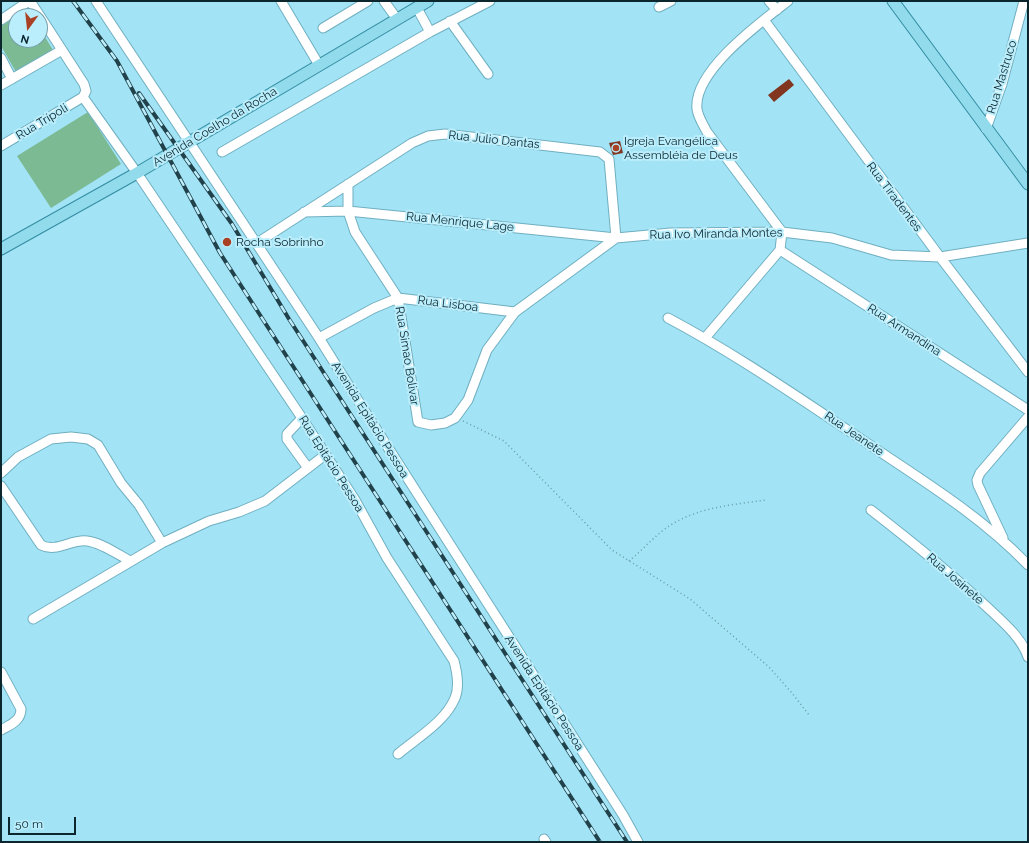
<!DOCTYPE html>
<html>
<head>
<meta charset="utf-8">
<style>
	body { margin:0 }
	#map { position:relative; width:1029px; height:843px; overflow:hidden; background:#a2e3f5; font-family:Raleway,sans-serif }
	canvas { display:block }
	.frame { position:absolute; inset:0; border:2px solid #0b262d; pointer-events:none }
	.north { position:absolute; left:8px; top:8px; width:40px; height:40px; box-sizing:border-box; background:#bbeefc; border:1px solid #759ea9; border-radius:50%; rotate:195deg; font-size:11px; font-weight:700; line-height:16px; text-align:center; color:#0b262d }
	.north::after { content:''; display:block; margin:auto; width:14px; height:18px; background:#aa4124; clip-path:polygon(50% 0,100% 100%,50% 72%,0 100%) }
	.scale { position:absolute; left:8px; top:817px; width:68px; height:18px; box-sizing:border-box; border:2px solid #0b262d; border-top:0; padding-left:5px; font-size:12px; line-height:14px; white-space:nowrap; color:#0b262d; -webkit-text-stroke:3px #bbeefc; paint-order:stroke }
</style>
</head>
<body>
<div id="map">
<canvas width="1029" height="843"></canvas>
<div class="frame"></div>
<div class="north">N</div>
<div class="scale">50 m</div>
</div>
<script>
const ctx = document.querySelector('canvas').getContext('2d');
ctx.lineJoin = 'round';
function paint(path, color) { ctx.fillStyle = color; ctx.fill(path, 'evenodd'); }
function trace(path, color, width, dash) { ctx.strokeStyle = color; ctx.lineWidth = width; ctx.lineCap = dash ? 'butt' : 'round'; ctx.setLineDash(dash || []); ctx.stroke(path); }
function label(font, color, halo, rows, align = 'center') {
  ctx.font = font + ' Raleway,sans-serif'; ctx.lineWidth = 4; ctx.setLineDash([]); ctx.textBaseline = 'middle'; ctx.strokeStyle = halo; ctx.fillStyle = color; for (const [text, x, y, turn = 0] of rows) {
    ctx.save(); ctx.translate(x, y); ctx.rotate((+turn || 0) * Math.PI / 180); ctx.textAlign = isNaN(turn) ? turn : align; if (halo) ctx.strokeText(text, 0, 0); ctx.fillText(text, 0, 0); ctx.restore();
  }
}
paint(new Path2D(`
	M16,17V40H40V29L53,50L16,72L1,46V26Z
	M88,112L121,164L51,208L17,156Z`), '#7bba93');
paint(new Path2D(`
	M789,79L794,85L774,102L768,95Z
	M620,141L623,153L613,155L609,143Z`), '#82351f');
const minor = new Path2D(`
	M30,1L40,16
	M96,1L319,338L364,410L623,815L638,842
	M281,1L319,65
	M384,1L397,19
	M769,1L777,10
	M659,7L671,1
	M40,16L84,84L86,91L83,97
	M1,20L29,1
	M764,20L940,257L1028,372
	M450,21L488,74
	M323,28L368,1
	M430,32L490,1
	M1,58L12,79
	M1,85L62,50
	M83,97L137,173L302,418L355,500L387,558L454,661C457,672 460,686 455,698C445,722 417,738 398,754
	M986,129L1002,84L1024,1
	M1,146L83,97
	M222,152L430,32L417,8
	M348,184V211L355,232L398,298L418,422L431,425L445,423L455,418L468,400L487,350L515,312L616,238L671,233L782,232L832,238L891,255L940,257L1028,243
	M257,243L412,143L428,136L445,134L600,152L609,159L616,238L348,211L304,212
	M780,250L1028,410
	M668,318C734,353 796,396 858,437C917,477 979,514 1028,565
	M319,338L374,308L398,298L515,312
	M705,338L780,250L782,232L707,132C703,124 698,117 697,109C693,71 761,22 788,1
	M302,418L287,434V439L308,468
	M1,473L18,457L51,439L71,437L88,439L98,445L121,483L139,505L162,543
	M1,486L41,545C56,553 71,539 87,541C102,543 117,554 130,561
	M871,510C911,541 951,573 988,608C1002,621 1022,638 1028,657
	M1003,538L978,485L977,480L980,473L1028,417
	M33,619L162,543L209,521L239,512L265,501L325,455
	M1,672L21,709C21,721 10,725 1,730
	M544,839L546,842`);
const major = new Path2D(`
	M893,1L1028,184
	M1,249L137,173L428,1`);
trace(minor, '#6fafc0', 11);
trace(major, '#338ca1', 13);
trace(new Path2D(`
	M463,421L504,441L612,550L690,599L769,667L792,693L809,715
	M629,561C640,552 650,541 661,532C690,508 730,505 766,500`), '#699ca9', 1.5, [1, 3]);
trace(minor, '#fff', 9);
trace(major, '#91dbec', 11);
const rail = new Path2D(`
	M73,1L117,61L220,253L600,842
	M139,93L232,224L289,319L627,842`);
trace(rail, '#22424b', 4);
trace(rail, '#bbeefc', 2.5, [8]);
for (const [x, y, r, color] of [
	[616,148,4,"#aa4124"],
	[227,242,5,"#aa4124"]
]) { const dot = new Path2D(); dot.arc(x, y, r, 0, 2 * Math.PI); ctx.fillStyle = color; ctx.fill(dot); trace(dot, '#bbeefc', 1.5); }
label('12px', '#0b262d', '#bbeefc', [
	["Rua Mastruco",1002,77,-73],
	["Rua Trípoli",42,122,-31],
	["Avenida Coelho da Rocha",215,127,-31],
	["Rua Julio Dantas",494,140,6],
	["Rua Tiradentes",894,197,53],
	["Rua Menrique Lage",460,222,6],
	["Rua Ivo Miranda Montes",716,234,-1],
	["Rua Lisboa",448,304,7],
	["Rua Armandina",904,330,33],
	["Rua Simao Bolivar",407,356,81],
	["Avenida Epitácio Pessoa",370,420,58],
	["Rua Jeanete",854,434,34],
	["Rua Epitácio Pessoa",331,464,58],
	["Rua Josinete",955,579,41],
	["Avenida Epitácio Pessoa",544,693,57]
]);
label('12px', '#0b262d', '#bbeefc', [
	["Igreja Evangélica",624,141],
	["Assembléia de Deus",624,155],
	["Rocha Sobrinho",236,242]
], 'left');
</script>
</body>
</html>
